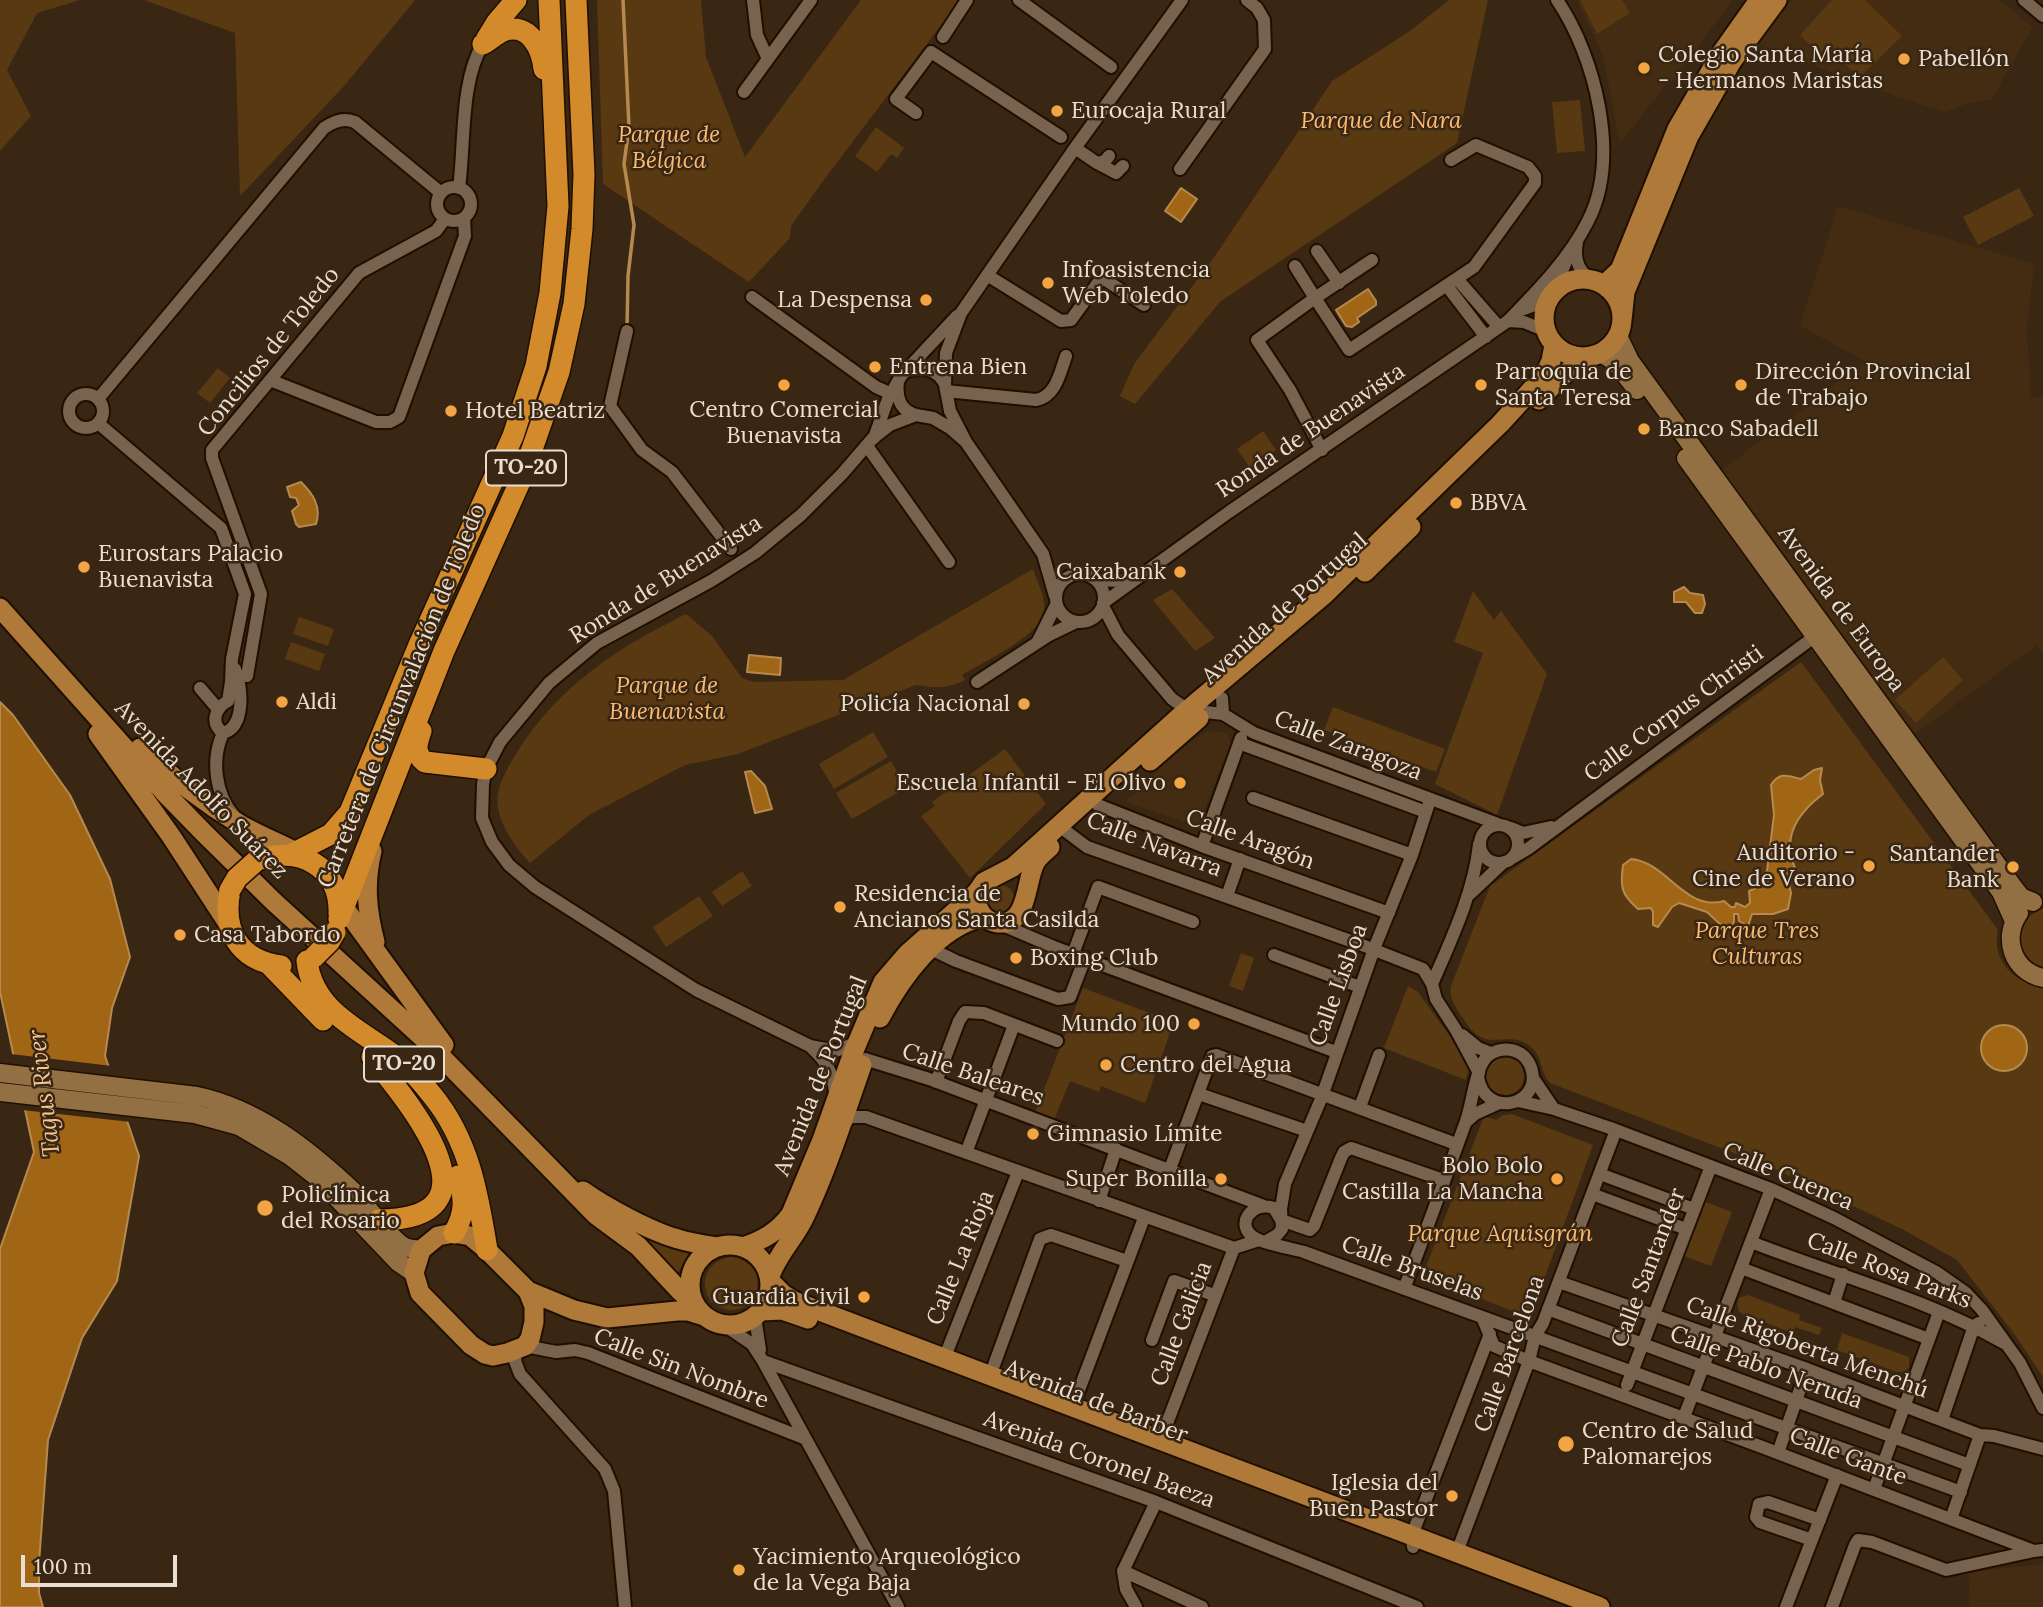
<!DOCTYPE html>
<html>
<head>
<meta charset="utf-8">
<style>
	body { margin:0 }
	#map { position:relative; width:2043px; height:1607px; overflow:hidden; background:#392713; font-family:Lora,serif }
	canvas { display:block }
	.scale { position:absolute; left:21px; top:1555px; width:156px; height:32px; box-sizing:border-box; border:4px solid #eaded2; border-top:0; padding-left:9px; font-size:21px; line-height:24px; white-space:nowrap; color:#eaded2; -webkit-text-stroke:5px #392713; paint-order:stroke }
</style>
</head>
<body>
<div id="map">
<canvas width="2043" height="1607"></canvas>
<div class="scale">100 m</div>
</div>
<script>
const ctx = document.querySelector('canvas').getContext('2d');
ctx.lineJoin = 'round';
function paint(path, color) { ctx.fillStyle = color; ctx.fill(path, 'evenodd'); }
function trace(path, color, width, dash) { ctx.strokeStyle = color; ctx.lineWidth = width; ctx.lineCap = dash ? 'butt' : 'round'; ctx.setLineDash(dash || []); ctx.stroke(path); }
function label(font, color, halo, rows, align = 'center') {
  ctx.font = font + ' Lora,serif'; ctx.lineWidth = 5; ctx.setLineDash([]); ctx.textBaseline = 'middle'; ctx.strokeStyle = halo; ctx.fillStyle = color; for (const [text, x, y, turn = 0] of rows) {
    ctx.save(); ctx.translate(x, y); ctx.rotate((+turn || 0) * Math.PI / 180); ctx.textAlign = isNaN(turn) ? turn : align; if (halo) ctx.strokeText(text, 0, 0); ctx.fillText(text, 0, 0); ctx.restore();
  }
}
paint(new Path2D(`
	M1577,0H1733L1673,80L1668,82L1622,141H1619L1603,55Z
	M1792,0H2000L2033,27L1992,99L1966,104L1946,112L1894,96L1757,44Z
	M1838,206L2034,264L2027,329L2031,398L2043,396V654L2036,646L1912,736L1721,471L1865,361L1800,326Z
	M1209,731L1227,733L1231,743L1198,826L1125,802L1165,762L1202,734Z
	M2043,1564V1607H1970L1968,1572Z`), '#432c11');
paint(new Path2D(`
	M0,0H80L37,13L7,70L31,116L0,151Z
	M144,0H415L345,85L240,196L235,33Z
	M597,0H701L706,57L745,157L861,0H960L823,181L791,226L790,238L749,282L603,184Z
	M1449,0H1488L1457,143L1221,301L1135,404L1120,396L1134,364L1215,256L1332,81L1410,31Z
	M1580,0H1622L1630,13L1597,34Z
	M1832,0H1865L1902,36L1860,77L1837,58L1829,64L1800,35Z
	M1580,100L1585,151L1557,153L1552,102Z
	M876,127L904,148L897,158L891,154L877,172L855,156Z
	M2019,188L2034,216L1978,245L1963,217Z
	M218,368L230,378L210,403L197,393Z
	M1263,431L1276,450L1250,468L1237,449Z
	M1033,569C1037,582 1046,597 1044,612C1041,635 982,663 962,675L965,680C947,689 935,688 916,685L738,754L685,765L589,815L530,863C516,848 502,829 498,808C495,790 504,774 513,759C554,689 615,649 686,614L712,636L742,678L755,682L843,680Z
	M1172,589L1215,638L1195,651L1153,600Z
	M1473,591L1494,620L1501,611L1547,674L1497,815L1435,784L1483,653L1454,642Z
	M299,617L334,629L328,646L293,634Z
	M291,642L325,654L319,671L285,659Z
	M1943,657L1963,680L1916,723L1895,700Z
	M1801,662L1998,930C1993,950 2003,970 2021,980C2028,984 2036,984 2043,987V1377L2013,1332L1957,1260L1904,1230L1773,1168L1550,1083C1540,1073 1543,1056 1530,1046C1512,1032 1495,1046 1479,1036C1470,1031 1464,1019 1458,1011C1453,1002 1449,996 1451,986L1490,886Z
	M1333,707L1445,749L1436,772L1324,730Z
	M873,732L888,757L834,789L819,764Z
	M1005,749L1046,804L970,878L921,816L935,806L932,802Z
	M891,761L906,788L852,819L836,793Z
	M742,871L752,886L722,906L712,892Z
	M986 899a14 14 0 1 1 28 0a14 14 0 1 1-28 0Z
	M699,896L713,916L666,947L653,927Z
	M2043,909V968C2012,959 2013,918 2043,909Z
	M1241,953L1254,958L1243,991L1229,986Z
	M1408,986L1418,992L1467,1060L1469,1067L1466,1080L1384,1048Z
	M1083,988L1174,1022L1145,1103L1101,1086L1099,1092L1070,1081L1054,1120L1035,1113Z
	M1486 1076a19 19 0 1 1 38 0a19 19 0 1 1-38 0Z
	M1512,1114L1593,1145L1530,1318L1442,1283L1424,1272L1484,1116L1496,1120L1503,1115Z
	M1703,1201L1732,1212L1711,1266L1681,1255Z
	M627,1228L691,1249L678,1273Z
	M732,1257C781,1266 752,1333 711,1302C698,1281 707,1260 732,1257Z
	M1748,1295L1800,1315L1799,1320L1822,1328L1819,1335L1795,1327L1793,1333L1742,1314C1737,1310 1736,1305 1739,1298Z
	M1842,1333L1909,1357V1367L1904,1372H1897L1837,1350Z`), '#593912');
const water = new Path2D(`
	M1181,188L1197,199L1181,222L1165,211Z
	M1368,289L1376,301V305L1357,318L1359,322L1352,327L1346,326L1336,310Z
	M301,482C312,493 322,506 316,524L299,527L296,524L292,511L299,505L296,498L290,497L287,487Z
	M1684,587L1690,593L1703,595L1705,604L1702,613H1695L1686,602H1674V592Z
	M749,655L781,658L780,675L747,672Z
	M0,702L13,715L70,795L110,879L130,957L112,1008L105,1056L139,1156L117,1281L82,1338L48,1440L39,1563V1593L43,1607H0V1249L34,1152L0,992Z
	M1822,768L1820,780L1823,794C1799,812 1781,837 1795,868L1787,877L1791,893L1788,909L1773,914H1752L1748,926L1739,921L1738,914H1734V922L1731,926L1720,924L1707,912L1679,903L1672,907L1658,927L1653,925V912L1651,908L1638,909C1621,894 1620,887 1623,865L1631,859C1667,862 1685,912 1724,901L1731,907H1735L1736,903L1745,907L1750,903L1749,891L1754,889L1767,871L1774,815L1771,785C1780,771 1788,776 1801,779L1814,770Z
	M751,771L765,786L772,809L755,813L745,772Z
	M1981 1048a23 23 0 1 1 46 0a23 23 0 1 1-46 0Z`);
paint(water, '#a06616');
trace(water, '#b68a4e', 2);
paint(new Path2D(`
	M11,1054L112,1066L131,1122L22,1110Z`), '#392713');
trace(new Path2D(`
	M623,0L629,127L624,164L634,225L628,276L627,328`), '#b68a4e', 3.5);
const street = new Path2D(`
	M753,0L757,35L768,59
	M1019,0L1111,67
	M2024,0L2043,16
	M943,37L967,0
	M744,92L811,0
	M916,113L896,99L931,52L1061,137
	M1075,148L1097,163L1105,161L1109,156
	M1097,163L1116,173L1123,166
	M1180,169L1265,49L1264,20L1257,8L1247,0
	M437 204a17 17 0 1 1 34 0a17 17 0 1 1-34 0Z
	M459,188C465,144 460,81 483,44
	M1577,242C1574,258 1578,273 1593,280
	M1317,251L1339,283
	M1372,260L1315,298L1349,350L1474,267L1535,183V176L1528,167L1476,145L1451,160
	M1295,266L1315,298L1257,340L1290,390L1322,450
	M987,275L1061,321L1071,320L1100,280L1104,279L1144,305
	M1458,280L1499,327
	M1447,286L1486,337
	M1554,291L1567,259
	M752,297L876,387L885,391
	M1519,311L1548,300
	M1508,321L1524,322L1546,331
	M627,331L610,406L642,450L672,472L731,549
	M906,371C923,367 936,368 945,384
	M270,380L376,422H390L399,417L465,236L464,219
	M898,382C896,398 900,410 916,415
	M946,391L1036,400C1056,396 1060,373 1066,356
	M69 411a17 17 0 1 1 34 0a17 17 0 1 1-34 0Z
	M98,399L324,128C334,121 344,117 355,122L441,193
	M98,423L221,528L245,594L232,659L231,682L228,701
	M874,438L888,399L901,376L957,316
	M867,446L949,562
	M1056 598a24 24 0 1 1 48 0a24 24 0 1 1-48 0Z
	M1096,580L1120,581L1133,577
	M1055,596L1043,554L966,442L950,411L945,385L946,353L961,313L1075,148L1182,0
	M1103,603L1229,512L1508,321C1537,291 1569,259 1588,221C1621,157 1595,56 1557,0
	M1103,606L1118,635L1172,699L1188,710L1223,714L1254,733L1498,824
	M1037,643L1056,605
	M247,676L261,594L212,458V450L359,273L436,231L445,219
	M977,682L1049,635L1076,622
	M200,688L218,709
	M1222,698L1223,714
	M228,701C215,708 210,723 223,733C246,727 242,686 235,669
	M223,733C211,759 215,794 234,816
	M1239,743L1426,812
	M1253,798L1412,855
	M1098,805L1202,846L1389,913
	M1480 844a19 19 0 1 1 38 0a19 19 0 1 1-38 0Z
	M1511,828L1523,833L1551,827
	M1067,832L1087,847L1362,945L1423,969L1432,984L1436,999L1456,1030L1479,1073
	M1202,846L1241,738
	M1512,858L1529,848L1814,637
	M1470,894L1504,862
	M1227,896L1240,859
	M1000,924L1054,947L1336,1052
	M931,949L956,961L1058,999L1070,997L1085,958
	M1073,954L1098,887L1193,922
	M1274,955L1360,987
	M1432,984C1451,940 1474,892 1479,844
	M1462,1035L1478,1048L1491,1053
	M857,1042L836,1051L810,1046L696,990L535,887L509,865L492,842L482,818L483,784L486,769L500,742L549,683L597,643L711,581L755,553L801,515L842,474L873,438L890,425L916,415L933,418L950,428L966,442
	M812,1048C827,1062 833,1073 835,1093
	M865,1059L929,1079L1264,1206
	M1533,1078L1554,1109
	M936,1082L959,1021L965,1012L984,1013L1057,1041
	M1199,1094L1307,1131
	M1518,1101L1554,1109L1616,1130L1771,1189L1834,1218L1936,1272L1966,1293L1982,1310L2020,1363L2043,1408
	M1360,1107L1379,1055
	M1466,1122L1475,1114L1499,1103
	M844,1125L850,1117H866L1234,1248
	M966,1153L1014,1025
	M1170,1169L1212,1056L1216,1055L1456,1144
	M1600,1174L1694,1209
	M1592,1194L1686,1229
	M1099,1201L1116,1149
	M1281,1220L1274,1208C1251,1200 1234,1226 1255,1238C1262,1243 1294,1249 1304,1252L1961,1492
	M1281,1220L1310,1230L1314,1226L1341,1158L1344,1152L1351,1148L1443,1180
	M1267,1241L1277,1235L1282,1229L1281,1209L1285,1184L1321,1099L1374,949L1412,855L1430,800
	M1751,1242C1835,1275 1925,1298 2004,1343
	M1741,1268L1929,1339
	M1559,1282L1807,1369L1980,1435L1994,1436L2043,1449
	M1404,1289C1425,1234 1445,1179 1465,1124C1472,1107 1474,1076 1483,1062C1489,1051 1504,1047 1515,1051C1524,1054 1530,1062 1532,1071C1540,1106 1485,1119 1478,1077
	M1834,1303L1843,1274
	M1548,1309L1969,1465
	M755,1317L760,1350
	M1482,1317L1494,1346L1529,1361L1762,1447L2034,1551L2043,1550
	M724,1325L752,1344L763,1361L898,1607
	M1152,1340L1174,1281L1214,1295
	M525,1346L556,1352L575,1350L588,1353L806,1439
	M516,1350L515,1361L520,1374L605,1469L614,1491L625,1607
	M944,1359L1018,1172
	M763,1361L1156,1502L1417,1607
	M990,1376L1040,1239L1051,1235L1127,1261
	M1627,1385L1711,1166
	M1073,1406L1144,1218
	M1684,1417L1771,1189
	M1942,1420L1974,1326L1979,1323
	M1161,1439L1234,1248L1259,1240
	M1778,1453L1807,1369
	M1874,1489L1939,1312
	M1951,1519L1980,1435
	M1812,1540L1760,1522L1756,1517L1759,1504L1768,1502L1820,1520
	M1413,1547L1412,1535L1490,1334
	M1457,1552L1529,1361L1535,1336L1543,1323L1616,1130
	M1123,1571L1202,1607
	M1136,1607L1126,1589L1123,1571L1156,1502
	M1786,1607L1837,1475
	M1832,1607L1855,1545L1858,1540L1872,1542L1946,1570L2034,1551`);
const secondary = new Path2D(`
	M1618,336L1630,361L2014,888L2021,897L2033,902
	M1601,353L1615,362L1637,390
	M1686,458L2001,892L2014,921
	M2019,913C2002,938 2012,971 2043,978
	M0,1073L197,1096C258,1109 308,1149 353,1191C366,1204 390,1240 405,1247C410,1249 416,1249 421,1250
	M0,1092L195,1114L239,1126L290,1156L318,1178L398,1262L414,1273`);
const primary = new Path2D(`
	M1544 318a39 39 0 1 1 78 0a39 39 0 1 1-78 0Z
	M1604,285L1620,270L1677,129L1720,55L1759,0
	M1622,320L1625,292L1689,136L1732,61L1777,0
	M1539,400L1561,377L1587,357
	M1365,572L1411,527
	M0,608L164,792L205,834L273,901L423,1038L596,1215L638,1246L680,1291L693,1302
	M98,734L171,836L229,925
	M140,748C171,777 205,803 241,825C259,835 278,843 296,852
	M1150,761L1199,718
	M372,851C364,884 367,911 375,942
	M338,899L444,1045
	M978,907C981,915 988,922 998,923C1029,925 1025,882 1035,863C1038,857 1045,852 1050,847
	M880,1018C901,978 938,926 984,917
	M583,1191C605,1207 652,1232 678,1239C691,1243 704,1245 717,1247
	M454,1233L470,1236L487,1250L528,1291L534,1306V1322L530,1339L525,1346L507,1353L493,1356L485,1354L471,1345L420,1293L414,1273L421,1250L438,1236Z
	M690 1285a40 40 0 1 1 80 0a40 40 0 1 1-80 0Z
	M743,1247C763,1240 778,1232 791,1214L822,1140L853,1053L883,982L908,953L977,892L984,882L1013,867L1178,718L1324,595L1500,424L1544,376L1551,361L1554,345
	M770,1276C778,1253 795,1238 805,1216C828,1167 844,1116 862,1065
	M770,1281L783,1294L796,1302L1600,1607
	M528,1291L574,1310L607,1318L677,1311H688L704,1316
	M761,1311L782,1310L808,1319`);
const highway = new Path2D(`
	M486,40L497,22L516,0
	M483,44C490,40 496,34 503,31C529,21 542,49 544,69
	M421,731C417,743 413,753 425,762L486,769
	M292,854L331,834L350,812L419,645L513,436L536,366L550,293L558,206L549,0
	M256,861C297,844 341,866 339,914
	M230,890C222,930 238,960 281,966
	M339,919L444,651L523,475L559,372L574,304L582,229L584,174L576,0
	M307,961C313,1011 359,1029 395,1056C409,1067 421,1081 432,1095C469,1140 478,1194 487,1250
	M269,964L323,1020
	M372,1057C409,1103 507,1219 379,1220
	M454,1233C466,1212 465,1198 458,1176`);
trace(street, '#200f00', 16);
trace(secondary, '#200f00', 21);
trace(primary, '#200f00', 23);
trace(highway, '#200f00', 24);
trace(street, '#78634e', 12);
trace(secondary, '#936f44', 18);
trace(primary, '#af7a39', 19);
trace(highway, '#d38a2b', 21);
const highwayBridge = new Path2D(`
	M230,890L237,878L256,861
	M314,957L329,942L335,932`);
trace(highwayBridge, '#200f00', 24, []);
trace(highwayBridge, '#d38a2b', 21);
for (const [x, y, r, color] of [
	[1904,59,7,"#f3a443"],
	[1644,68,7,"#f3a443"],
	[1057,111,7,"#f3a443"],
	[1048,283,7,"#f3a443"],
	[926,300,7,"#f3a443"],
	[875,367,7,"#f3a443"],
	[784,385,7,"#f3a443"],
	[1481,385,7,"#f3a443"],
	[1741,385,7,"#f3a443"],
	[451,411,7,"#f3a443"],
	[1644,429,7,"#f3a443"],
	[1456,503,7,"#f3a443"],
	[84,567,7,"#f3a443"],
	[1180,572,7,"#f3a443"],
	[282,702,7,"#f3a443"],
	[1024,704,7,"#f3a443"],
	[1180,783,7,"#f3a443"],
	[1869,866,7,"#f3a443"],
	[2013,867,7,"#f3a443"],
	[840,907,7,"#f3a443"],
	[180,935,7,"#f3a443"],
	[1016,958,7,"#f3a443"],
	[1194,1024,7,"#f3a443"],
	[1106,1065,7,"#f3a443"],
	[1033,1134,7,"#f3a443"],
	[1221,1179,7,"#f3a443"],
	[1557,1179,7,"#f3a443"],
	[265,1208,9,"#f3a443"],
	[864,1297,7,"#f3a443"],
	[1566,1444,9,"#f3a443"],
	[1452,1496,7,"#f3a443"],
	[739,1570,7,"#f3a443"]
]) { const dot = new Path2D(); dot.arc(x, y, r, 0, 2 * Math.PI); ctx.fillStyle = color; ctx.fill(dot); trace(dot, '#392713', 2.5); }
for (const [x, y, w] of [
	[526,468,80],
	[404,1064,80]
]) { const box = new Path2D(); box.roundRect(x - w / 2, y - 17.5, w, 35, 5); ctx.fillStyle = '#392713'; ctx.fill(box); trace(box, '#eaded2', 2); }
label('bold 21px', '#eaded2', null, [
	["TO-20",526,468],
	["TO-20",404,1064]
]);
label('23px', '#eaded2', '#392713', [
	["Colegio Santa María",1658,55],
	["- Hermanos Maristas",1658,81],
	["Pabellón",1918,59],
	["Eurocaja Rural",1071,111],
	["Infoasistencia",1062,270],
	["Web Toledo",1062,296],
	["La Despensa",912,300,"right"],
	["Entrena Bien",889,367],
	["Parroquia de",1495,372],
	["Santa Teresa",1495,398],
	["Dirección Provincial",1755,372],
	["de Trabajo",1755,398],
	["Centro Comercial",784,410,"center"],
	["Buenavista",784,436,"center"],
	["Hotel Beatriz",465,411],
	["Banco Sabadell",1658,429],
	["BBVA",1470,503],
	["Eurostars Palacio",98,554],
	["Buenavista",98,580],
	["Caixabank",1166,572,"right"],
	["Aldi",296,702],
	["Policía Nacional",1010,704,"right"],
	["Escuela Infantil - El Olivo",1166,783,"right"],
	["Auditorio -",1855,853,"right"],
	["Cine de Verano",1855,879,"right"],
	["Santander",1999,854,"right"],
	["Bank",1999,880,"right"],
	["Residencia de",854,894],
	["Ancianos Santa Casilda",854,920],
	["Casa Tabordo",194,935],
	["Boxing Club",1030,958],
	["Mundo 100",1180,1024,"right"],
	["Centro del Agua",1120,1065],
	["Gimnasio Límite",1047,1134],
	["Bolo Bolo",1543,1166,"right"],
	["Castilla La Mancha",1543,1192,"right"],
	["Super Bonilla",1207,1179,"right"],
	["Policlínica",281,1195],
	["del Rosario",281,1221],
	["Guardia Civil",850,1297,"right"],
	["Centro de Salud",1582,1431],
	["Palomarejos",1582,1457],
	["Iglesia del",1438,1483,"right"],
	["Buen Pastor",1438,1509,"right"],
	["Yacimiento Arqueológico",753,1557],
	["de la Vega Baja",753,1583]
], 'left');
label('italic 23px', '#fbbb73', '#392713', [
	["Parque de Nara",1381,121],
	["Parque de",669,135],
	["Bélgica",669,161],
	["Parque de",667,686],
	["Buenavista",667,712],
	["Parque Tres",1757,931],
	["Culturas",1757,957],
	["Parque Aquisgrán",1500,1234]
]);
label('23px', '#eaded2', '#392713', [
	["Concilios de Toledo",269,352,-51],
	["Ronda de Buenavista",1311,431,-34],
	["Ronda de Buenavista",666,580,-32],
	["Avenida de Portugal",1285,609,-42],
	["Avenida de Europa",1841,609,54],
	["Carretera de Circunvalación de Toledo",402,696,-68],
	["Calle Corpus Christi",1674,714,-36],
	["Calle Zaragoza",1348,746,21],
	["Avenida Adolfo Suárez",201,790,46],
	["Calle Aragón",1250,840,20],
	["Calle Navarra",1154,845,21],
	["Calle Lisboa",1339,985,-70],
	["Calle Baleares",973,1075,19],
	["Avenida de Portugal",821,1076,-68],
	["Calle Cuenca",1788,1177,23],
	["Calle La Rioja",961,1258,-68],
	["Calle Santander",1649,1268,-69],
	["Calle Bruselas",1412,1269,20],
	["Calle Rosa Parks",1889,1271,21],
	["Calle Galicia",1182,1324,-69],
	["Calle Rigoberta Menchú",1807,1348,20],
	["Calle Barcelona",1510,1354,-70],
	["Calle Pablo Neruda",1766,1368,20],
	["Calle Sin Nombre",681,1369,21],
	["Avenida de Barber",1096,1402,21],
	["Calle Gante",1848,1457,21],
	["Avenida Coronel Baeza",1099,1460,20]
]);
label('italic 24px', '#f6c692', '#392713', [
	["Tagus River",45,1093,-97]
]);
</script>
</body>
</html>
